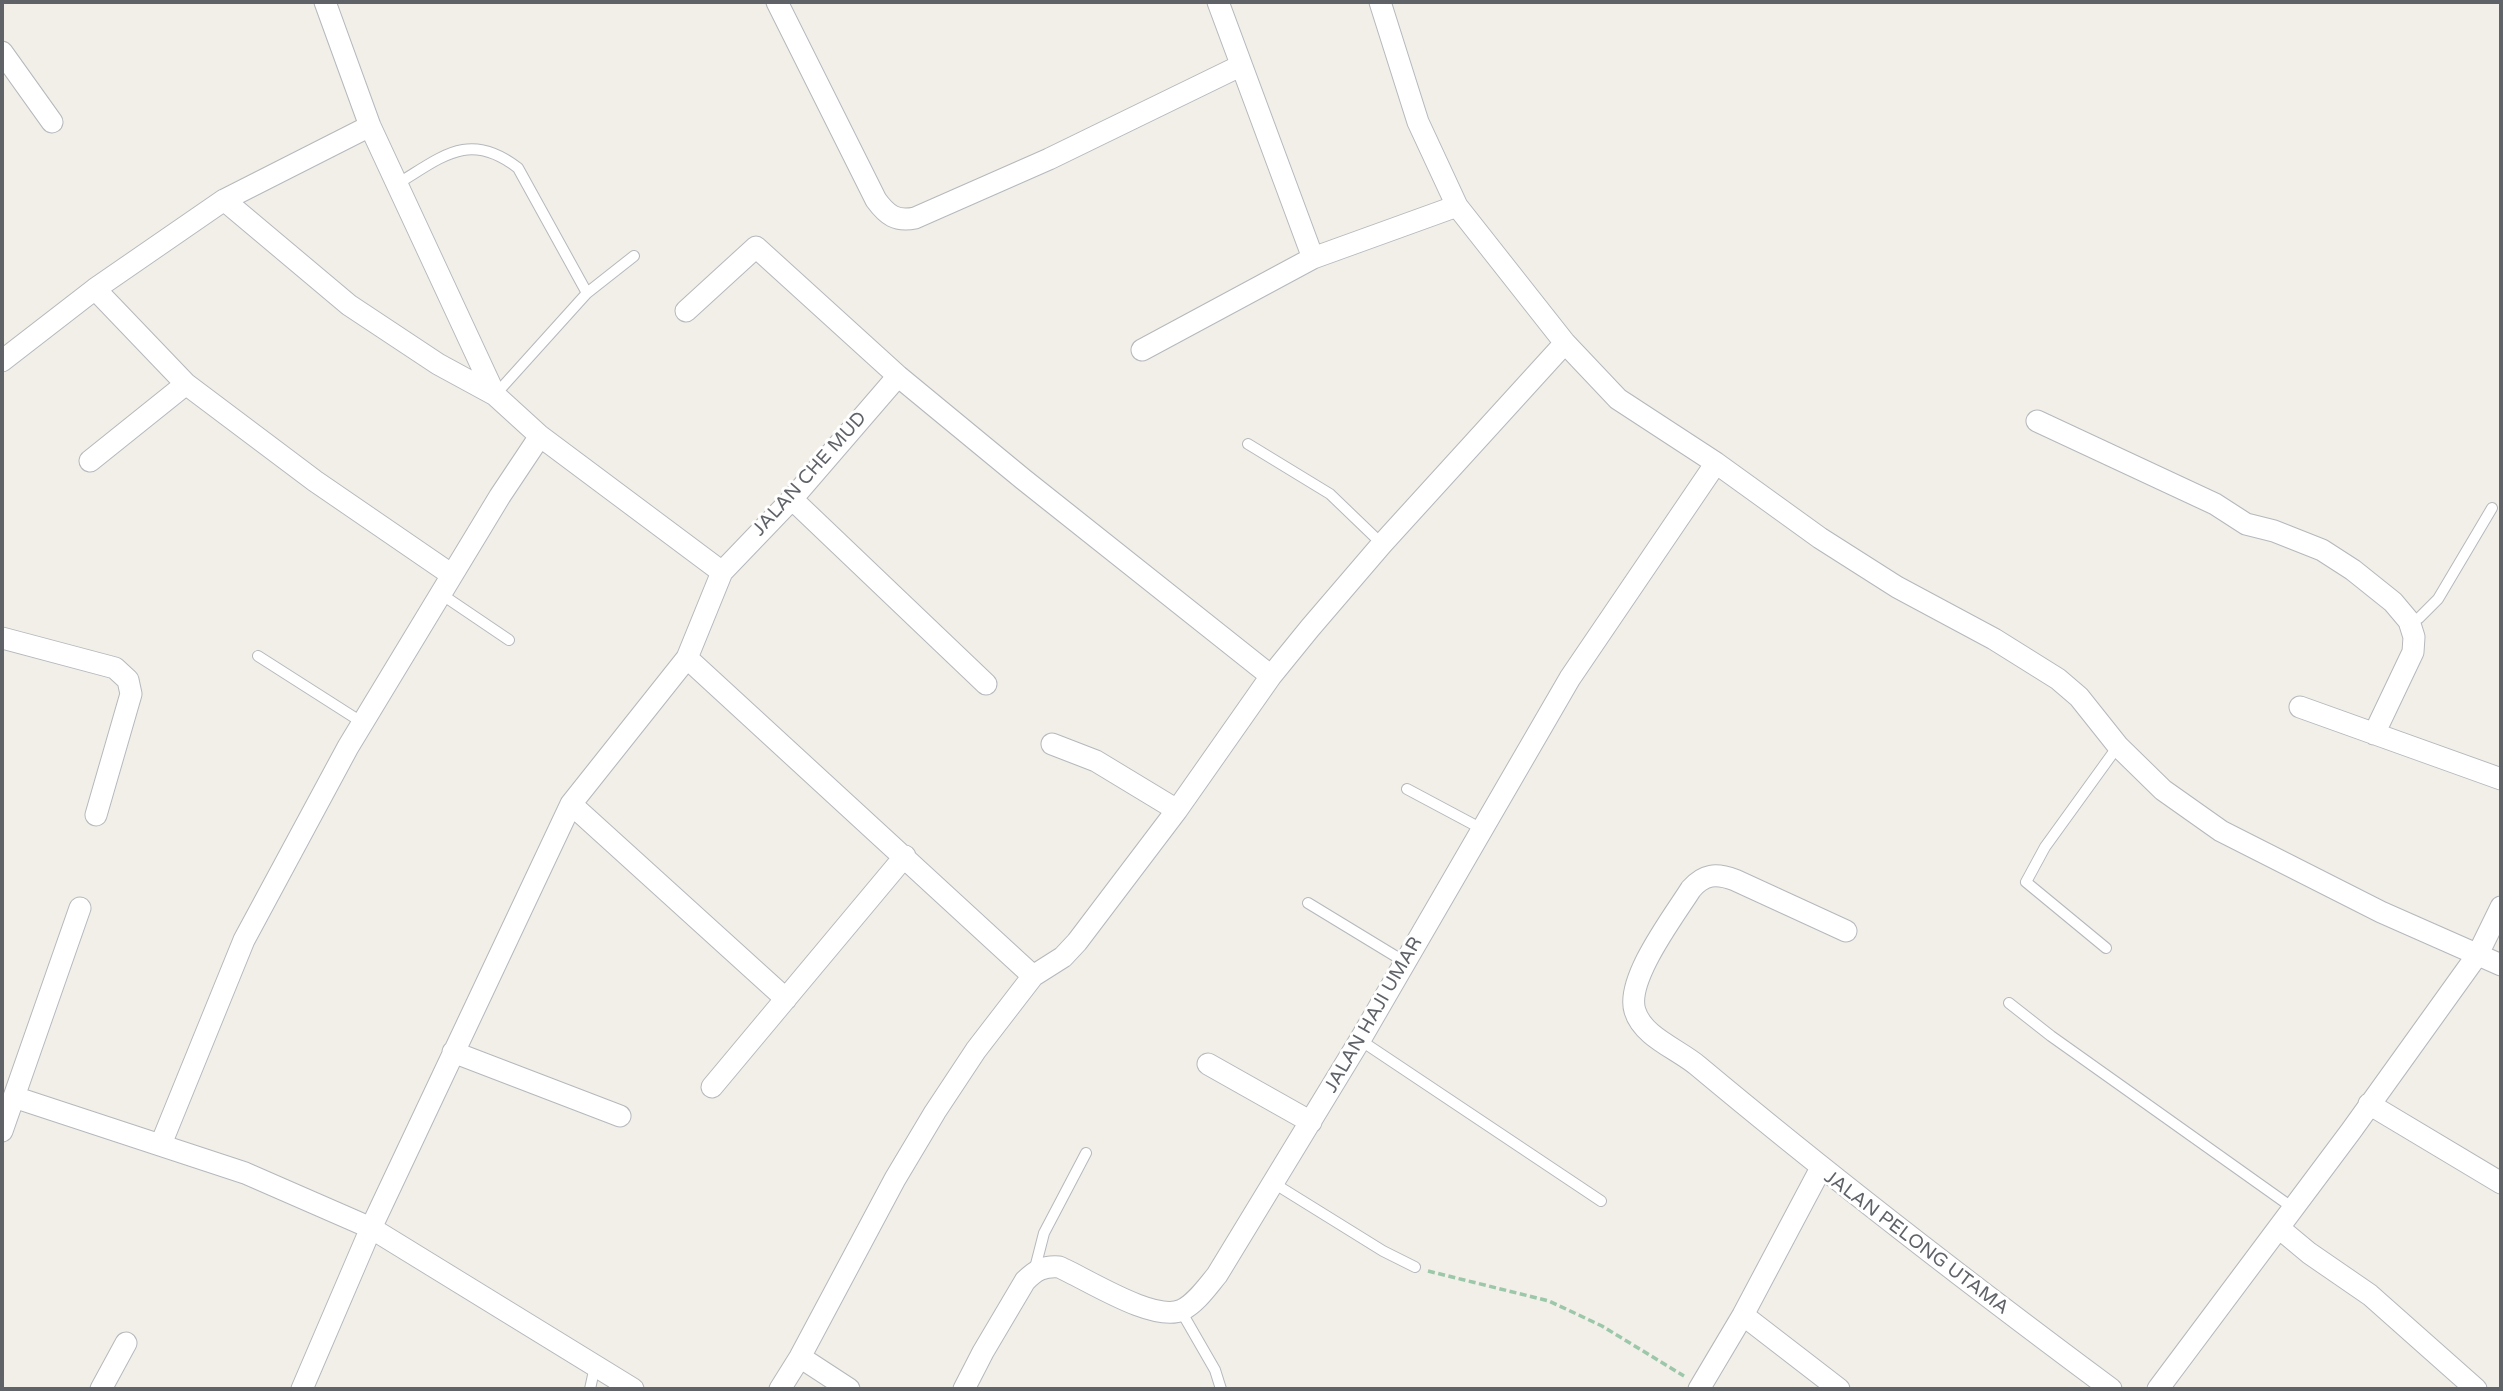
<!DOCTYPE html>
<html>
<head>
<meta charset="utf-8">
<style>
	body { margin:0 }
	#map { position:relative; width:2503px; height:1391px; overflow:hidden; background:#f1efe8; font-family:"Varela Round",sans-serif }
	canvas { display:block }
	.frame { position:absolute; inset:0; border:4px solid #5f6368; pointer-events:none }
</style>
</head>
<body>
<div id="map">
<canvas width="2503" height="1391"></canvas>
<div class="frame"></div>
</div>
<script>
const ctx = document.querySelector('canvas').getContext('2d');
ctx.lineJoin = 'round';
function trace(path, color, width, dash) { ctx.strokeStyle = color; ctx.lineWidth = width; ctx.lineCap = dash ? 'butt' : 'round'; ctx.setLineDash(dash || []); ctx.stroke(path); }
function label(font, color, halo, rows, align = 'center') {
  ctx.font = font + ' "Varela Round",sans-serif'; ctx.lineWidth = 6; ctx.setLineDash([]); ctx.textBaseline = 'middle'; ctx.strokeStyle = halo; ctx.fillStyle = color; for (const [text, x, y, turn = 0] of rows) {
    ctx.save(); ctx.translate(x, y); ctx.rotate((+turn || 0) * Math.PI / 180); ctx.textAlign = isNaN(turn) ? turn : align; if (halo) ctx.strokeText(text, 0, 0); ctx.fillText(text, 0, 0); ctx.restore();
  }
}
const service = new Path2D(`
	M397,184C442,157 469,130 518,168L587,293
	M495,395L587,293L634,256
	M1248,444L1330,494L1382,544
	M441,594L509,640
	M2409,621L2419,618L2438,599L2492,508
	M258,656L363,723
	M1407,789L1482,829
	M1308,903L1405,962
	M2106,948L2026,882L2045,847L2118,746
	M2009,1003L2051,1036L2293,1208
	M1360,1040L1601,1201
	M1275,1184L1383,1251L1415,1267
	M1034,1272L1044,1233L1086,1153
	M1181,1311L1215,1370L1221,1389
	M590,1389L595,1366`);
const minor = new Path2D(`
	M325,2L370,126L495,395
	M777,2L876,200C887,215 896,222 915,218L1049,159L1240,66
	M1218,2L1313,258
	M1380,2L1418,122L1457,206L1565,343L1618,399L1716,463L1820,538L1897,587L1994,639L2058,679L2079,697L2118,746L2163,790L2221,831L2381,912L2501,965
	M2,52L52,122
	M224,200L349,305L438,364L495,395L540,436L722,572
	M95,289L186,384L315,481L452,575
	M686,311L756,247L898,376L1023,479L1271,676
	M1142,350L1313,258L1457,206
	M2,361L95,289L224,200L370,126
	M2037,421L2215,504L2246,524L2274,531L2322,550L2353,570L2393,602L2409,621L2414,637L2413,652L2374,734
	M90,461L186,384
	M792,499L986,684
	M2,638L115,668L128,680L131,694L96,815
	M687,658L1033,976
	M2300,707L2501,779
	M1052,744L1096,761L1177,810
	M571,804L786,999
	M1846,931L1735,880C1716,873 1704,874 1691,889C1674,916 1625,980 1635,1011C1643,1037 1678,1049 1698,1066C1832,1178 1971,1285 2111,1389
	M453,1052L620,1116
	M1208,1064L1311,1122
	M712,1087L905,856
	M14,1097L245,1173L371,1228L633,1389
	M2369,1104L2501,1183
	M2,1131L80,908
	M161,1144L244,940L348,747L500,496L540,436
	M2279,1228L2309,1253L2370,1295L2476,1389
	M1743,1315L1839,1389
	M800,1357L849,1389
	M101,1389L126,1343
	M302,1389L371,1228L571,804L687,658L722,572L792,499L898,376
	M780,1389L800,1357L895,1179L935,1112L976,1050L1033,976L1063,957L1077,942L1177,810L1271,676L1310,628L1382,544L1565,343
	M964,1389L983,1352L1025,1281C1036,1270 1043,1266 1059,1267C1087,1279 1154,1323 1182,1310C1196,1303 1207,1287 1217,1275L1360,1040L1570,678L1716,463
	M1699,1389L1743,1315L1821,1168
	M2158,1389L2351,1131L2478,954L2501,907`);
trace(service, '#b5b8bc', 12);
trace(minor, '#b5b8bc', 23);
trace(new Path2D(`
	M1428,1271L1549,1301L1602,1326L1684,1376`), '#9cc7a9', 3.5, [7, 3.5]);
trace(service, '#fff', 10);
trace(minor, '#fff', 21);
label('19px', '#5f6368', '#fff', [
	["JALAN CHE MUD",810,474,-48],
	["JALAN HAJI UMAR",1374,1015,-60],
	["JALAN PELONG UTAMA",1916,1243,37]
]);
</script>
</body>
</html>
